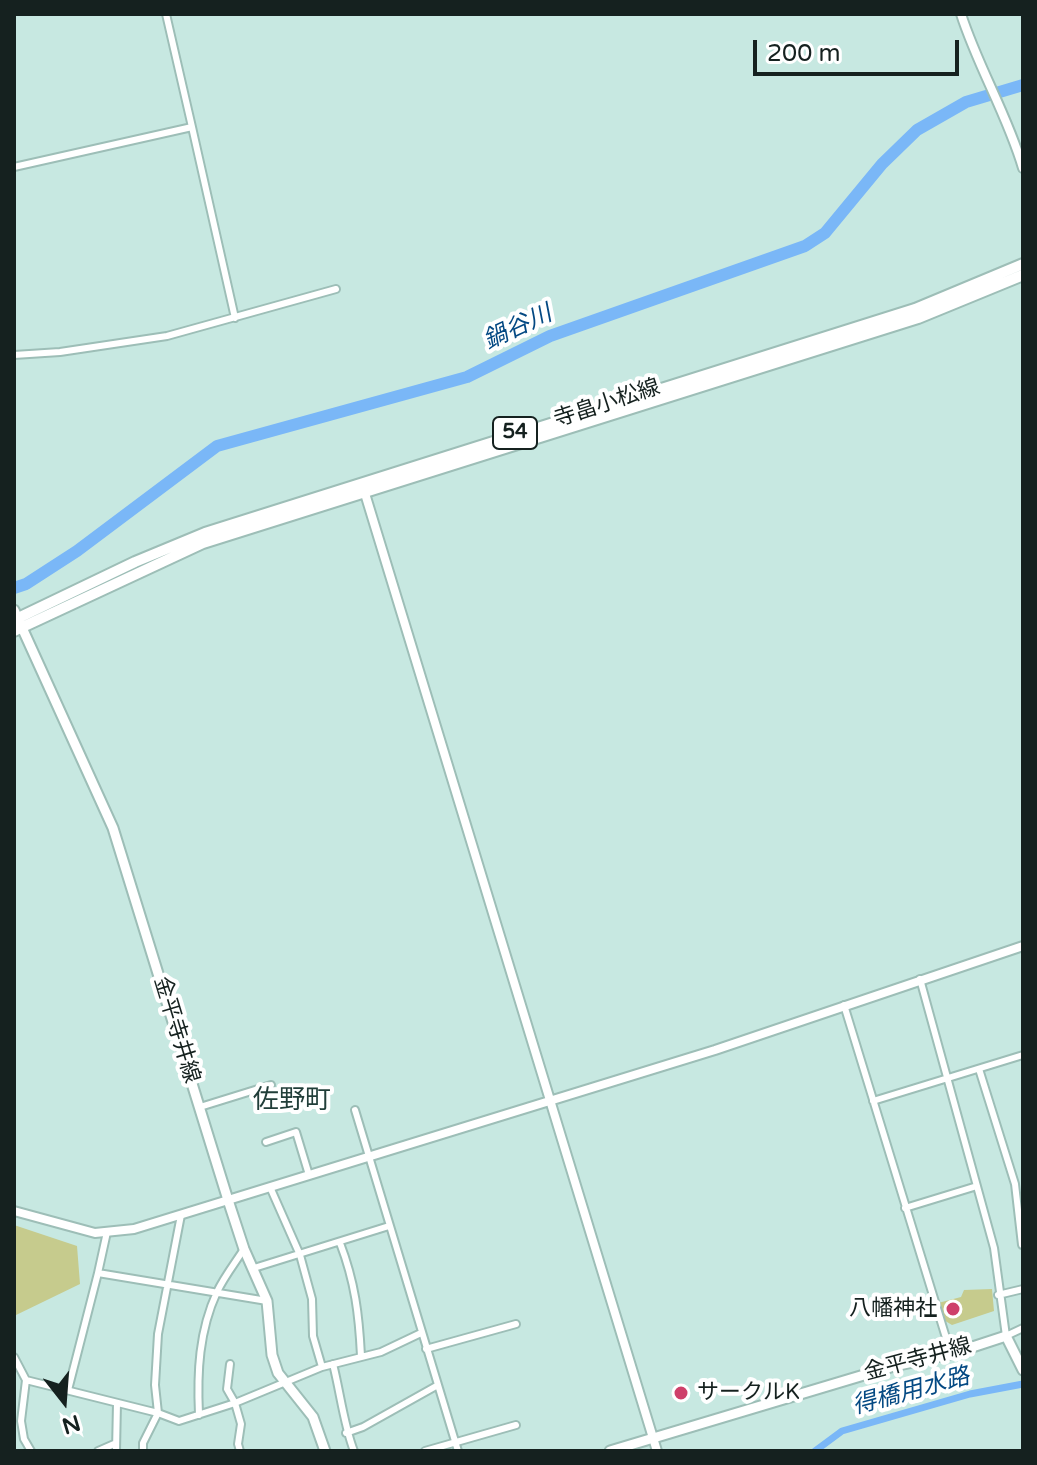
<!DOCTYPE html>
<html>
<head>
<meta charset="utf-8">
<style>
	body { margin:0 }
	#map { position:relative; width:1037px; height:1465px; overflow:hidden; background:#c7e8e1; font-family:"Varela Round",sans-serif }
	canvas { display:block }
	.frame { position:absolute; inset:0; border:16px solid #15211f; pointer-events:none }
	.north { position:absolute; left:24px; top:1361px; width:80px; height:80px; -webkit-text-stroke:6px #fff; paint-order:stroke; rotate:163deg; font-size:22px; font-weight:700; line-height:32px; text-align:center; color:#15211f }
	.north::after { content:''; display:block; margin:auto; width:28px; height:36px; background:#15211f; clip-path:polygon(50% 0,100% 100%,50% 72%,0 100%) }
	.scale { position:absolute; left:753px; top:40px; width:206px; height:36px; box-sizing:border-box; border:4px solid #15211f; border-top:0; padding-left:10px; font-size:24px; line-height:28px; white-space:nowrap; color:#15211f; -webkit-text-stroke:6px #fff; paint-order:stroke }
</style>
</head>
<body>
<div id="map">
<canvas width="1037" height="1465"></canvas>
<div class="frame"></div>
<div class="north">N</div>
<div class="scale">200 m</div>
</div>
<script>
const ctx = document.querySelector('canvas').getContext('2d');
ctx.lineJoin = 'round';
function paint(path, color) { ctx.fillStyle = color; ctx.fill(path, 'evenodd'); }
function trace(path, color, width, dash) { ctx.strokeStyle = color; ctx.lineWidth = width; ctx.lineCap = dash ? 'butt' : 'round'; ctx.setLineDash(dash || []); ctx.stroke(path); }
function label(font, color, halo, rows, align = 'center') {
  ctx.font = font + ' "Varela Round","Noto Sans JP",sans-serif'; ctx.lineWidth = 8; ctx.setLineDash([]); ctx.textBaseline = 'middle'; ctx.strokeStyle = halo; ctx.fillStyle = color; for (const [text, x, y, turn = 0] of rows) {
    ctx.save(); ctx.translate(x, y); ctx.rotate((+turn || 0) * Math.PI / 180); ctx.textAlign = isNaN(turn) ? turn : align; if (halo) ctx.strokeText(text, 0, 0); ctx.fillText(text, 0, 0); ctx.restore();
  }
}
paint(new Path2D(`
	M14,1225L77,1246L80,1284L14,1316Z
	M992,1289L994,1311L952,1325L942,1319L938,1303L961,1297L964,1290Z`), '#c6cb8d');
trace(new Path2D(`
	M815,1451L842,1431L970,1394L1023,1384`), '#7ab7f7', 7);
trace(new Path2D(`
	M14,588L26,584L77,551L217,446L467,377L550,336L805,246L825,233L882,164L917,130L966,102L1023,85`), '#7ab7f7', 12);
const minor = new Path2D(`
	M166,14L192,127
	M14,167L192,127L235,318
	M14,355L60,352L167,336L336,289
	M920,979L994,1248L1006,1336L1023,1328
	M844,1005L951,1354
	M979,1069L1015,1184L1022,1245
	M873,1101L1023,1055
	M200,1107L271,1085
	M355,1110L458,1451
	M266,1142L296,1132L309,1175
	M270,1187L300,1255L312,1299L313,1336L322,1367
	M905,1208L977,1186
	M107,1232L98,1273L267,1301
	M340,1243C355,1282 359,1315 361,1356
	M254,1268L389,1226
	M998,1295L1023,1289
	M426,1349L516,1324
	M14,1357L26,1380L21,1421L24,1439L31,1451
	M230,1364L227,1389L235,1403L241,1424L238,1444L240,1451
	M333,1364C340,1391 344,1426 354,1451
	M26,1380L158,1413L179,1421L235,1403L322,1367L381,1352L421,1333
	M68,1390L98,1273
	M199,1415C197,1372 199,1331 217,1292C224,1277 235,1263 244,1249
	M346,1433L363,1427L438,1385
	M98,1451L114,1444
	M116,1451L117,1403
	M143,1451V1443L158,1413L155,1385L158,1334L181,1215
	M425,1451L516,1425`);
const tertiary = new Path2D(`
	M961,14C978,67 1007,114 1023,168
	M363,487L657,1451
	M14,1211L95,1233L134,1229L715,1050L1023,946`);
const secondary = new Path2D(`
	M14,610L113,828L228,1200L244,1249L267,1301L272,1355L278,1373L313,1417L325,1451
	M610,1451L894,1366L951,1354L1006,1336L1023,1370`);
const primary = new Path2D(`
	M14,620L135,562L205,533L915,309L1023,264
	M14,631L203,543L918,318L1023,275`);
trace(minor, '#9dbeb7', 10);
trace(tertiary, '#9dbeb7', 12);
trace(secondary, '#9dbeb7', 13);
trace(primary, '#9dbeb7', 14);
trace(minor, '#fff', 6);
trace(tertiary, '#fff', 8);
trace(secondary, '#fff', 9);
trace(primary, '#fff', 10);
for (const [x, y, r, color] of [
	[953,1309,8,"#ce406a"],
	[681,1393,8,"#ce406a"]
]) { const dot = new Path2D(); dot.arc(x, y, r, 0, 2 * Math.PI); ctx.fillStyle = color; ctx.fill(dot); trace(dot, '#fff', 3); }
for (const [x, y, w] of [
	[515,433,44]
]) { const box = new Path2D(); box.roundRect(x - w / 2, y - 16, w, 32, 6); ctx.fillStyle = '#fff'; ctx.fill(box); trace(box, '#15211f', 2); }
label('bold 20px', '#15211f', null, [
	["54",515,433]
]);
label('22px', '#15211f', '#fff', [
	["寺畠小松線",607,404,-18],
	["金平寺井線",176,1030,73],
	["金平寺井線",918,1360,-15]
]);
label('22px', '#15211f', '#fff', [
	["八幡神社",937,1309],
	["サークルK",697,1393,"left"]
], 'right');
label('italic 24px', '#044983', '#fff', [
	["鍋谷川",518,328,-25],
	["得橋用水路",911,1392,-15]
]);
label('26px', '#213e39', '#fff', [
	["佐野町",292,1101]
]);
</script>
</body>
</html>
